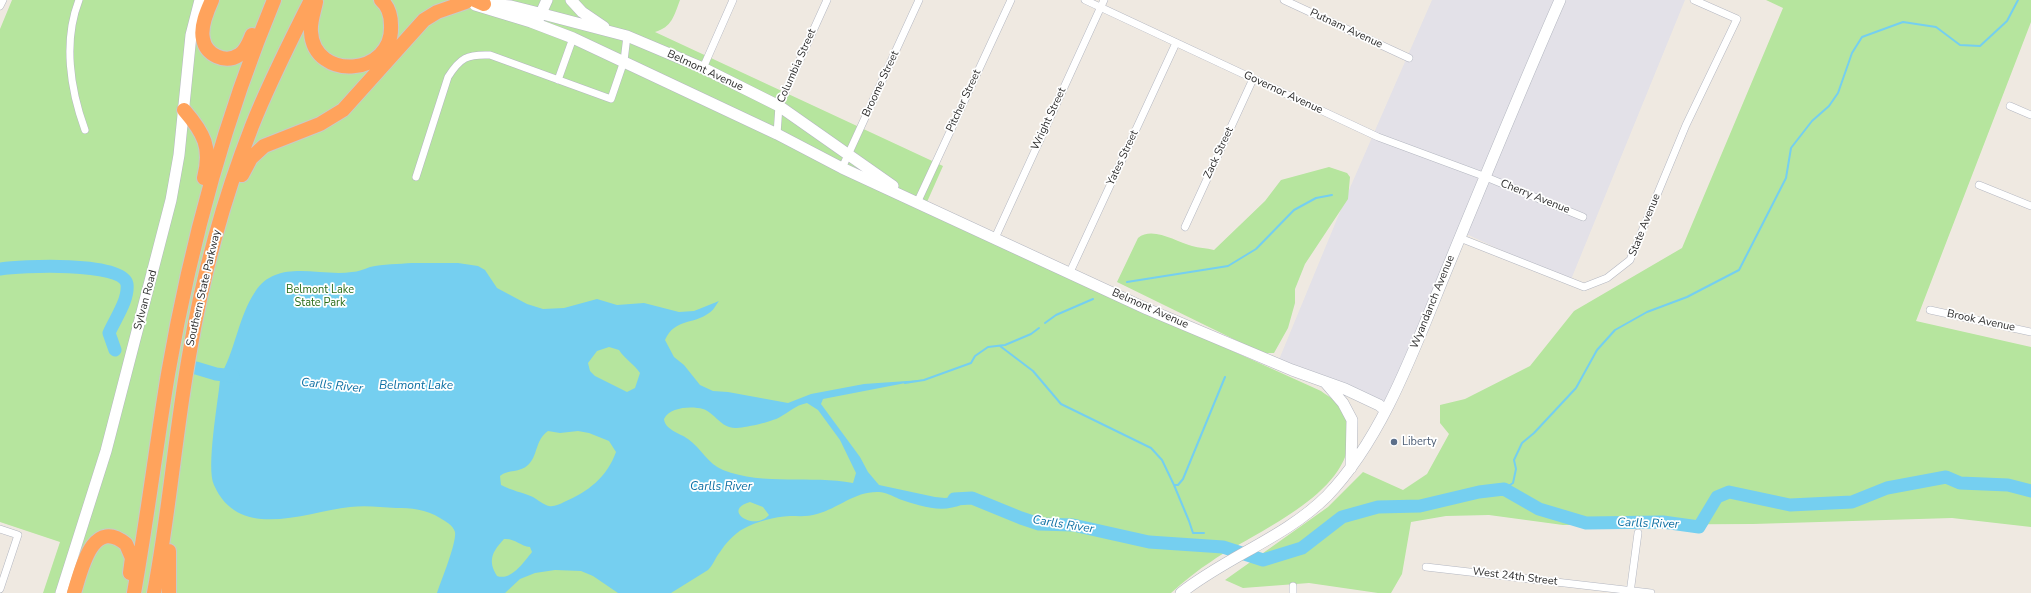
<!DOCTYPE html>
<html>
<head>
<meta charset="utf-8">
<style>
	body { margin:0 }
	canvas { display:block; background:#efe9e1 }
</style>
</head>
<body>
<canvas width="2031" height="593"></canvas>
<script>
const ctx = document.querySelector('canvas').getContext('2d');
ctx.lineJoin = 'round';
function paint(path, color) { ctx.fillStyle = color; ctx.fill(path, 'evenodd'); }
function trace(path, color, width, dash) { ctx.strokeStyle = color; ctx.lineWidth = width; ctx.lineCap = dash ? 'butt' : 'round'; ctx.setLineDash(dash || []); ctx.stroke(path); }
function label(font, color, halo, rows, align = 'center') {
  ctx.font = font + ' "Nunito Sans",sans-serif'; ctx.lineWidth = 3.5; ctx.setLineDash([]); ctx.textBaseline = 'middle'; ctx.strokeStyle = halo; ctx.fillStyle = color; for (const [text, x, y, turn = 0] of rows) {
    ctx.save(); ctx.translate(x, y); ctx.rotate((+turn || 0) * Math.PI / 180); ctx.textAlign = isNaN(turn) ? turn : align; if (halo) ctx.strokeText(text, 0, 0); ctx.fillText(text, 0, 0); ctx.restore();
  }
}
paint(new Path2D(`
	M1432,0H1685L1570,282L1462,232L1385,410L1278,362L1349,190Z`), '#e3e1e8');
paint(new Path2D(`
	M12,0H680C674,16 672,27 655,32L943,166L923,211L1321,391C1327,396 1336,400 1340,406C1346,415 1349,424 1349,434C1352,494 1253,533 1212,561C1198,570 1184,581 1171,593H43L60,542L0,522V29Z
	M1766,0H2031V22L1916,321L2031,347V527L1952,518L1753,524L1563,525L1489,515L1446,516L1411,522L1402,574L1391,593H1378L1309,583L1243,588L1225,580L1328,507L1363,472L1403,490L1427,474L1449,434L1440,423V405L1465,399L1530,366L1574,311L1682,248L1783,8Z
	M1329,167L1347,173L1350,177L1348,199L1305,264L1295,289V303L1288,328L1274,353H1262L1117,282L1138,238C1153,226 1176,242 1192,246C1199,248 1206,248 1214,250L1265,201L1281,180Z`), '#b6e59e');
paint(new Path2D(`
	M412,263H458L478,266L485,270L497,288L527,304L543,309L564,308L597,299L617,305L644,303L679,312L694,311L719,301C716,305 713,311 709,313C693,325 675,318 665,340L674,357L684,365L700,385L713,391L728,392L788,403L811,394L864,384L921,380L823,399L821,404L860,457L868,472L879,485L935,497L945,498L973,494C972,501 969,502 963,504C942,514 920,506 899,499C893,496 885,492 879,492C855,491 839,508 817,514C808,517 799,516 790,516C774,517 757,521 743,529C735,533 725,544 720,552C715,558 714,564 708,570L671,593H618L593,576L581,571L555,570L535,573L520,579L505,593H437C441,581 457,542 455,532C453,525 445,521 440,518C426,509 411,508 396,508C381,507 365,505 350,507C305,512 239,542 214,485C206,468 218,402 220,380L216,377L217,372L223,371C236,346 239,316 255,292C277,258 319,277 352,272C358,272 364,269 370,267C383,264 399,264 412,263ZM609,347L619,350C624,358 634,364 640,373L635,388L627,392L595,376L590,371L588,363L597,351ZM807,403L818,410L840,440L856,473L853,483C811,475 764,486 723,470C708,464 701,448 688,439C680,433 665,430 664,419C670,407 691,406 703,409C715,413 721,428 735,428C744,428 772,422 780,417C791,411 794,406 807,403ZM548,431L560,433L578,431L589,433L609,441L616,452C607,477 588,492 564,502C560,504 554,507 549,506C544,505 538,500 533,497C521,492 513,491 501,485L500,476C508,469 520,473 528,465C538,456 535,440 548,431ZM750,502L763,507L769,515C754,532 721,510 750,502ZM504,539C515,538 520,546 530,547L532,552C523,563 511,581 497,576C487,560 493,551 504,539Z`), '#75cff0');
trace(new Path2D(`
	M1127,282L1228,266L1256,249L1294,210L1316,198L1332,195
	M1045,323L1056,315L1093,299
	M1000,346L1033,371L1061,404L1151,448L1162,460L1174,485H1178L1183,479L1225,377
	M905,383L924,380L971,363L975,356L988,347L1005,345L1031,334L1039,328
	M1174,485L1189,521L1193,533H1204
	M1504,489L1513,483L1516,469L1514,460L1522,443L1534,433L1576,388L1597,350L1615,330L1647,312L1687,297L1739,270L1786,178L1791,148L1812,121L1829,106L1838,93L1852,53L1862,37L1903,22L1936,27L1960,45L1980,46L2007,21L2018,0`), '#75cff0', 2);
trace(new Path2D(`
	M0,269C19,266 123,261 127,284C129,300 115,319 109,333L115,350
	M196,368L216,374L233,376
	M954,499L972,498L1021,518L1039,524L1073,525L1149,542L1223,547L1263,560L1302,548L1342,517L1378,507L1420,506L1479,492L1504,489L1539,509L1586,523L1663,522L1699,527L1717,497L1729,492L1790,505L1852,502L1887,488L1946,477L1960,483L2008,485L2031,491`), '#75cff0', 13);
const street = new Path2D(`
	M79,0C63,41 70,89 85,130
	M1085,0L1378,137L1486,177L1583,217
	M1284,0L1409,58
	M0,6L3,0
	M703,68L733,0
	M558,80L573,38
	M2010,106L2031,115
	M777,134L779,106L827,0
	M842,168L919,0
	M416,177L448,77C460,58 467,54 490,55L611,99L624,61L627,36
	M1979,185L2031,206
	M917,203L1011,0
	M1185,227L1253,79
	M995,238L1104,0
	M1460,238L1584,287L1607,278L1630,260L1686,125L1737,19L1694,0
	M1070,272L1176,43
	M1930,310L2031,332
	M0,529L18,535L0,589
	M1426,567L1651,593
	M1293,586V593
	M1630,593L1638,533`);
const secondary = new Path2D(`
	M571,0L582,12L604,27
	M487,4L511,6L535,12L627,36L703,68L779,106L893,186
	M475,5L531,22L573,38L777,134L842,168L1147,309L1292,370L1345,389L1379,405L1385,410
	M538,20L547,0
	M1325,382L1343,403L1352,420L1351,468
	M61,593L106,451L171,200L179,155L191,35L200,0
	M1181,593C1226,557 1286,537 1327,496C1384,437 1416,344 1447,269C1484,179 1521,89 1560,0`);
const highway = new Path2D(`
	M212,0C207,11 200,27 203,39C206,55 225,64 239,55C246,51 249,42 252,35
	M475,0L484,4
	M316,2C314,12 310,22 311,32C314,82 394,76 391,25C391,16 388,6 381,0
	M184,110C204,133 212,148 204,178
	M242,175L251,158L264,146L320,124L343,110L424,20L437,12L466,2
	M169,551V593
	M74,593C81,571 92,516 126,544L132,558L130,573
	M134,593C147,520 156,447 168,374C190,247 224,120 274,0
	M154,593C169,515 175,435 189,356C202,278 223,200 252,126C269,83 290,42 311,0`);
trace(street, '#b4b7c1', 8);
trace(secondary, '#b4b7c1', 12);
trace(highway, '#c9c9c9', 16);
trace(street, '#fff', 7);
trace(secondary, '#fff', 11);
trace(highway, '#ffa35c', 14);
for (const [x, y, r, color] of [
	[1394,442,4,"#5c6f8a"]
]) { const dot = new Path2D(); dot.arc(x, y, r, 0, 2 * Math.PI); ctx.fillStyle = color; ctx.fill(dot); trace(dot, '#fff', 1.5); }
label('11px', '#2e2e2e', '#fff', [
	["Putnam Avenue",1346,29,25],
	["Columbia Street",797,66,-66],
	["Belmont Avenue",705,71,25],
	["Broome Street",881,84,-65],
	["Governor Avenue",1283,93,25],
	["Pitcher Street",964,101,-65],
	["Wright Street",1049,119,-65],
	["Zack Street",1219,153,-65],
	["Yates Street",1123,158,-65],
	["Cherry Avenue",1535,197,22],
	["State Avenue",1645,225,-68],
	["Southern State Parkway",204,288,-77],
	["Sylvan Road",146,300,-75],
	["Wyandanch Avenue",1433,302,-68],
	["Belmont Avenue",1150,309,24],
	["Brook Avenue",1981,321,12],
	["West 24th Street",1515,577,7]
]);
label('11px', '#2c6e1b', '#fff', [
	["Belmont Lake",320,290],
	["State Park",320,303]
]);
label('11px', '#4e5e75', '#fff', [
	["Liberty",1402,442]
], 'left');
label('italic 12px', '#0d6fa3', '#fff', [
	["Carlls River",332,386,6],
	["Belmont Lake",416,386],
	["Carlls River",721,487],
	["Carlls River",1648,524,2],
	["Carlls River",1063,525,9]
]);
</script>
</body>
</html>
